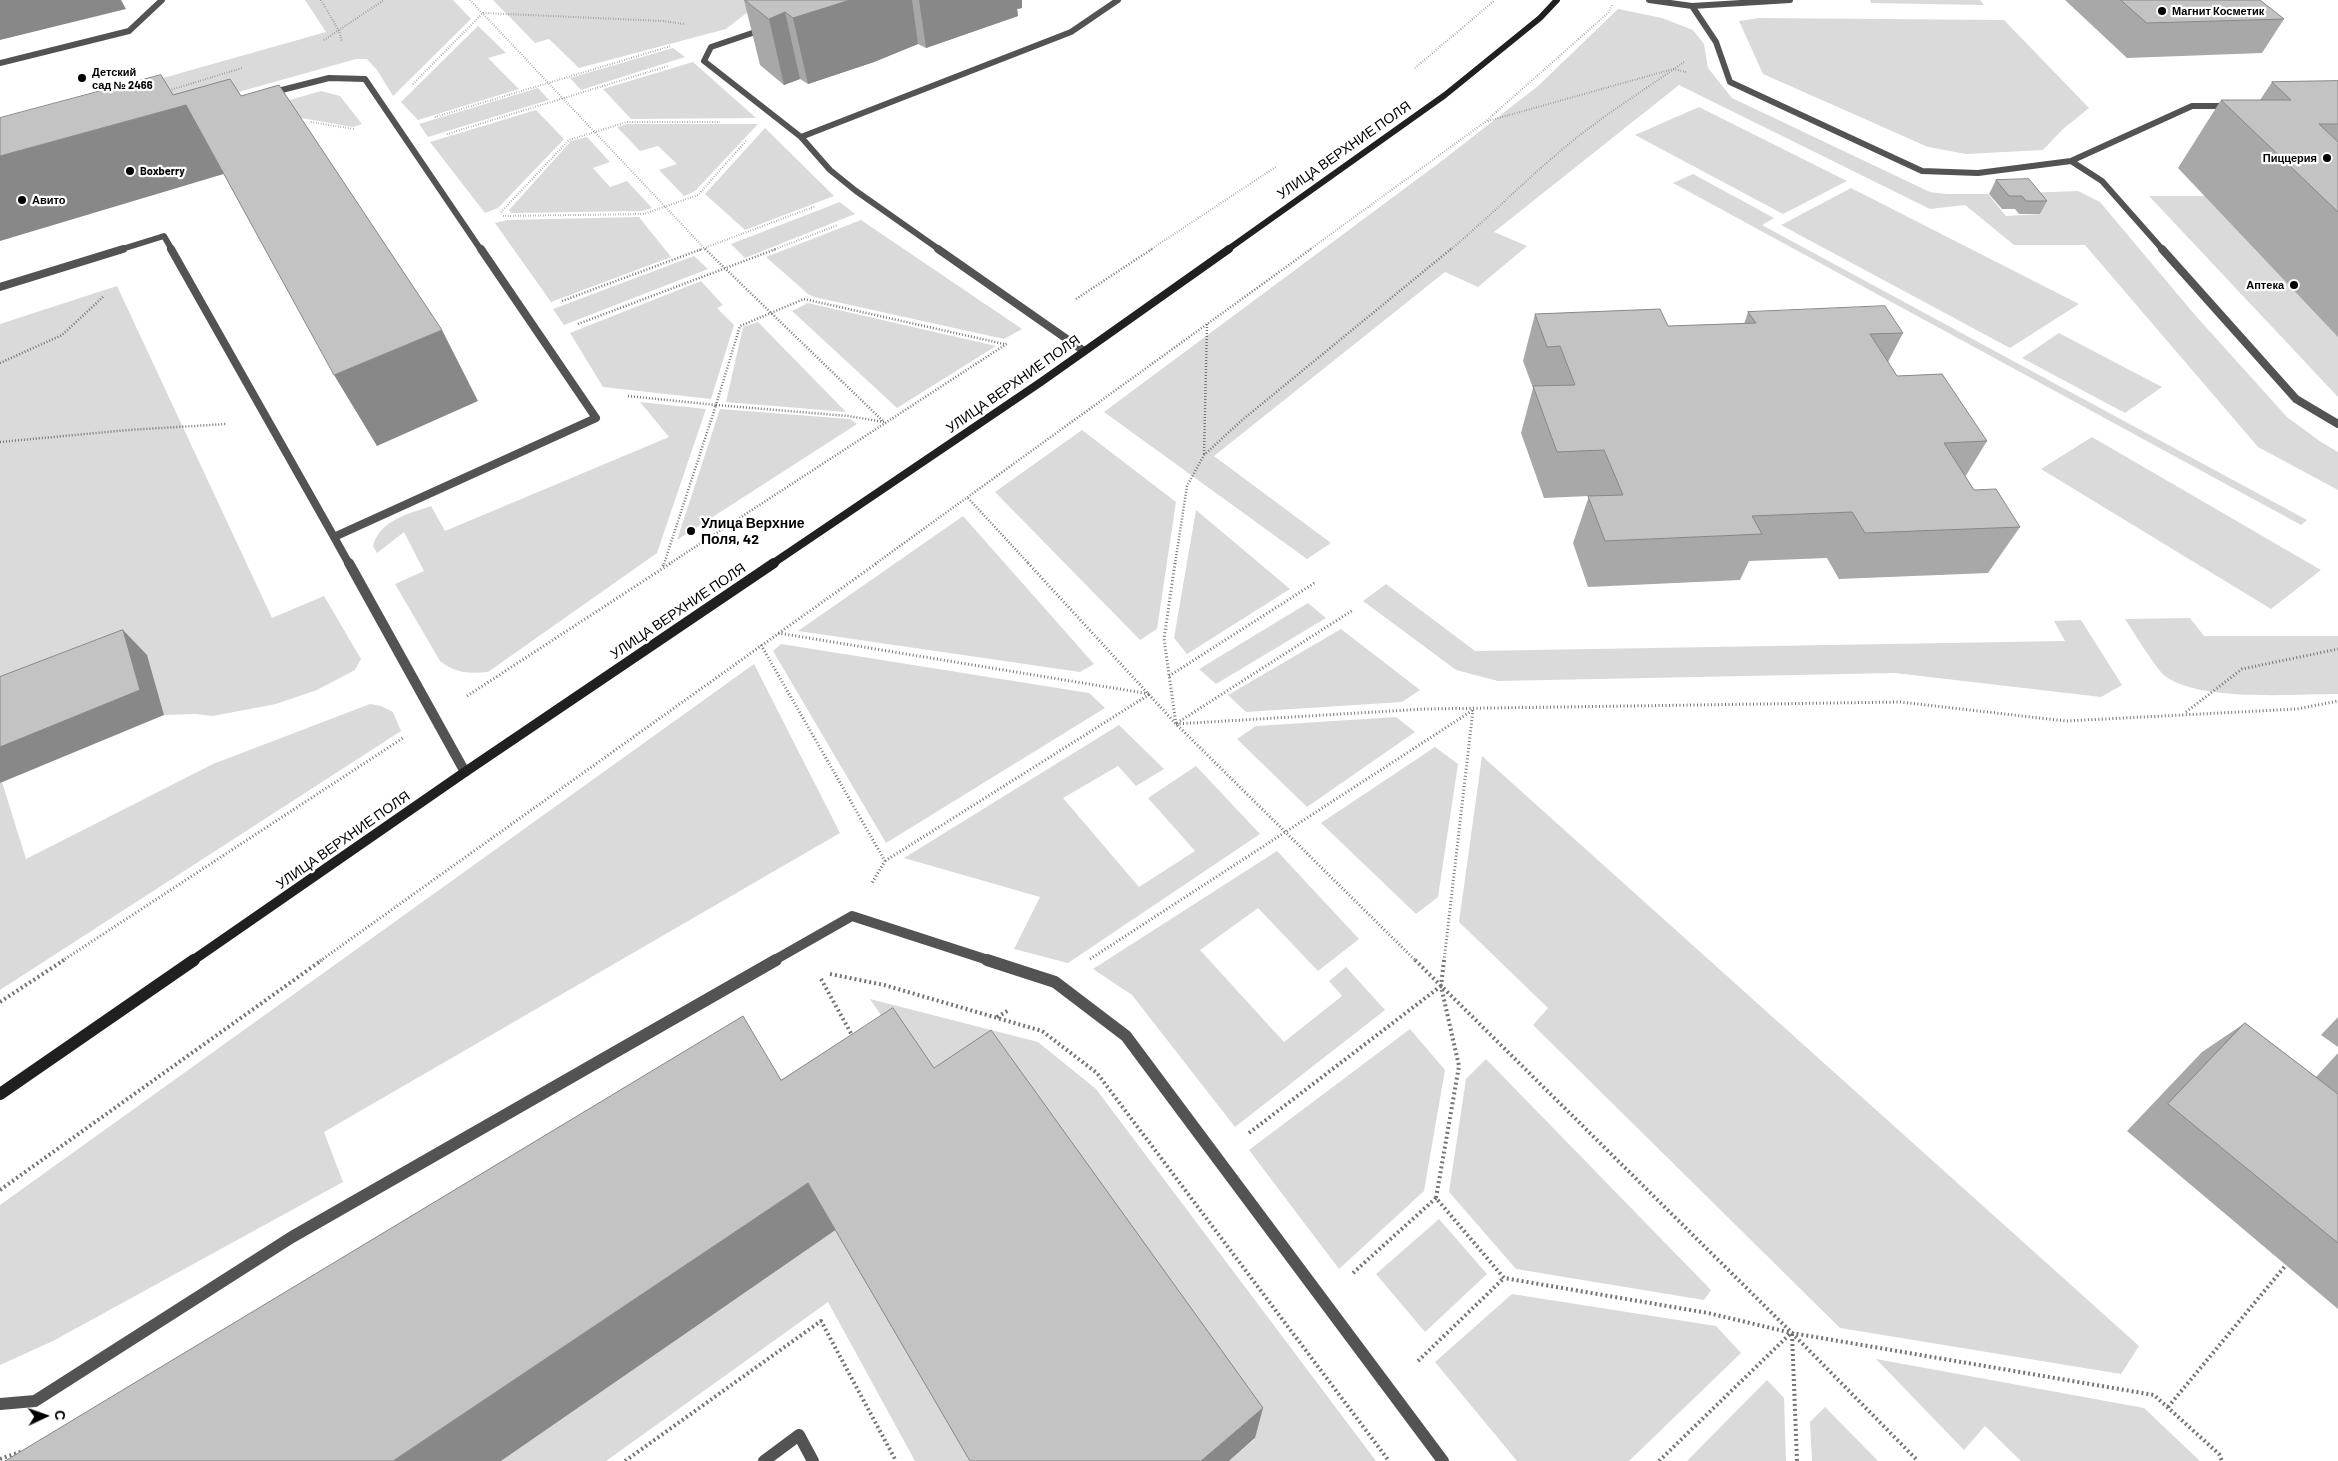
<!DOCTYPE html>
<html>
<head>
<meta charset="utf-8">
<style>
	body { margin:0 }
	#map { position:relative; width:2338px; height:1461px; overflow:hidden; background:#fff; font-family:Barlow,sans-serif }
	canvas { display:block }
	.north { position:absolute; left:20px; top:1391px; width:50px; height:50px; -webkit-text-stroke:4px #fff; paint-order:stroke; rotate:87deg; font-size:14px; font-weight:700; line-height:20px; text-align:center; color:#000 }
	.north::after { content:''; display:block; margin:auto; width:18px; height:22px; background:#000; clip-path:polygon(50% 0,100% 100%,50% 72%,0 100%) }
</style>
</head>
<body>
<div id="map">
<canvas width="2338" height="1461"></canvas>
<div class="north">С</div>
</div>
<script>
const ctx = document.querySelector('canvas').getContext('2d');
ctx.lineJoin = 'round';
function paint(path, color) { ctx.fillStyle = color; ctx.fill(path, 'evenodd'); }
function trace(path, color, width, dash) { ctx.strokeStyle = color; ctx.lineWidth = width; ctx.lineCap = dash ? 'butt' : 'round'; ctx.setLineDash(dash || []); ctx.stroke(path); }
function label(font, color, halo, rows, align = 'center') {
  ctx.font = font + ' Barlow,sans-serif'; ctx.lineWidth = 4.5; ctx.setLineDash([]); ctx.textBaseline = 'middle'; ctx.strokeStyle = halo; ctx.fillStyle = color; for (const [text, x, y, turn = 0] of rows) {
    ctx.save(); ctx.translate(x, y); ctx.rotate((+turn || 0) * Math.PI / 180); ctx.textAlign = isNaN(turn) ? turn : align; if (halo) ctx.strokeText(text, 0, 0); ctx.fillText(text, 0, 0); ctx.restore();
  }
}
paint(new Path2D(`
	M305,0H453L471,19L393,96L377,70L367,59H356L0,159V124L326,32Z
	M493,0H760L762,1L726,29L579,68L549,39L535,43Z
	M1870,0H1980L1984,5L1871,3Z
	M1618,9L1662,18L1693,30L1704,44L1708,68L1732,98L1930,192L1947,194H1988L2006,216L2041,214L2025,193L2078,191L2100,202L2195,315L2287,417L2321,442L2338,452V490L2258,447L2085,245H2014L1965,205L1930,209L1679,85L1494,232L1527,246L1478,287L1445,272L1214,456L1331,543L1307,559L1104,412L1443,160L1538,86Z
	M1759,18L2004,20L2089,108L2063,129L2043,150L1966,154L1928,147L1763,74L1739,21Z
	M478,26L506,53L488,58L519,89L418,120L401,102Z
	M673,48L685,57L581,90L570,78Z
	M693,62L756,118L631,119L603,89Z
	M538,88L549,100L428,137L419,124Z
	M321,91L340,96L362,124L353,127L255,110Z
	M1699,107L1847,181L1783,214L1635,135Z
	M536,110L564,139L498,208L485,213L430,142Z
	M628,124H758L695,191L684,196L659,170L677,164L658,146L640,151L617,127Z
	M765,128L834,196L745,230L705,194Z
	M587,137L610,162L593,168L610,187L627,181L652,208L642,211L511,213L509,210L571,141Z
	M1693,174L1774,218L1762,225L2307,520L2301,525L1673,183Z
	M1851,188L2079,304L2010,348L1781,225Z
	M2149,196H2205L2338,336V397Z
	M840,202L855,214L745,258L731,244Z
	M639,217L671,257L551,302L495,223L507,220Z
	M861,220L1022,329L1004,339L814,297L808,294L766,257Z
	M694,256L708,269L564,325L553,309Z
	M701,281L723,305L717,308L734,325L711,399L603,387L570,333Z
	M117,286L272,618L324,596L361,659L355,670L317,690L276,704L213,716L196,714L164,715L0,713V324Z
	M808,303L996,346L897,408L792,311Z
	M758,322L846,412L726,402L743,327Z
	M2059,333L2162,387L2125,413L2022,358Z
	M640,402L706,409L657,553L488,672C469,674 455,673 440,661L395,584L424,571L404,532L377,553L373,546C380,520 408,514 431,506L445,531L669,437Z
	M720,409L850,419L857,424L677,540Z
	M1082,430L1176,502L1157,629L1140,640L995,492Z
	M2092,437L2321,570L2271,609L2041,469Z
	M1196,510L1290,589L1187,654L1174,638Z
	M963,516L1094,664L1080,672L798,631Z
	M1386,584L1475,651L2065,641L2054,621L2081,620L2122,685L2101,697L1895,673L1498,681L1456,670L1363,601Z
	M1308,603L1326,618L1216,684L1199,669Z
	M2190,618L2204,636H2338V694C2294,694 2200,702 2165,676C2156,669 2133,631 2125,619Z
	M1341,629L1420,690L1402,702L1246,712L1228,695Z
	M781,644L1089,693L1105,708L886,843L773,651Z
	M754,664L840,833L324,1132L343,1182L53,1341L0,1365V1205Z
	M370,704L381,706L393,712L401,731L0,990V783L2,782L26,859L213,764Z
	M1396,717L1415,732L1307,807L1237,739L1256,726Z
	M1119,725L1164,769L1136,786L1118,766L1063,798L1139,887L1195,851L1148,798L1196,766L1260,834L1068,963L1014,949L1040,897L904,858Z
	M1435,747L1458,764L1438,897L1416,914L1321,823Z
	M1482,756L2139,1346L2121,1374L1840,1328L1533,1025L1548,1008L1459,922Z
	M1277,851L1359,939L1318,971L1258,908L1200,950L1284,1042L1342,996L1329,981L1346,967L1385,1010L1235,1127L1132,995L1093,969Z
	M870,999L1038,1042L1096,1089L1376,1461H1229L1255,1439L951,1120Z
	M1410,1029L1445,1070L1424,1191L1339,1269L1249,1150Z
	M1486,1059L1711,1290L1704,1300L1516,1269L1449,1192L1466,1079Z
	M1439,1219L1487,1274L1425,1332L1376,1274Z
	M837,1229L972,1461H915L828,1302L606,1461H501Z
	M1512,1294L1716,1326L1741,1353L1629,1461H1517L1435,1362Z
	M1876,1359L2144,1408L2200,1461H2021L1985,1426L1964,1450Z
	M1767,1380L1784,1398L1786,1461H1687Z
	M1825,1407L1878,1461H1812L1810,1422Z`), '#dadada');
trace(new Path2D(`
	M321,0L339,31L342,42
	M470,0L706,250
	M324,40L384,0
	M1415,68L1495,0
	M413,84L483,13L663,21L684,24
	M167,91L242,68
	M435,117L671,46
	M1488,121L1673,69L1686,72
	M311,122L354,129
	M447,134L668,66
	M501,212L569,140L627,122H720
	M503,216L644,214L698,195L746,141
	M699,250L816,206
	M773,250L838,225
	M1150,250L1277,166
	M1309,250L1485,122L1608,13L1612,5
	M1450,250C1491,216 1528,177 1569,144C1605,114 1646,89 1684,62`), '#757575', 2, [0.5, 2]);
trace(new Path2D(`
	M705,249L884,422
	M1076,299L1152,249
	M562,301L702,249
	M578,324L776,249
	M0,363L62,335L104,296
	M628,396L716,405L664,564
	M884,422L848,416L716,405L740,326L804,299L1004,344
	M0,442L128,430L226,424
	M1204,454L1207,324
	M968,498L1029,564
	M669,564L1008,343
	M875,564L1311,249
	M1175,564L1187,486L1204,455L1241,421L1451,249`), '#757575', 2.5, [1, 2]);
trace(new Path2D(`
	M1028,563L1176,724L1416,961
	M1175,563L1164,639L1176,724
	M663,566L664,563
	M778,633L1150,694
	M761,645L885,861L872,883
	M1169,676L1316,582
	M467,696L671,563
	M2186,712L2242,669L2338,649
	M1177,723L1353,610
	M1176,724L1424,709L1900,702L2066,721L2297,709L2338,701
	M885,861L1150,694
	M1090,959L1473,710
	M62,961L403,738
	M320,961L877,563
	M1444,961L1473,710`), '#757575', 3, [1, 2.5]);
trace(new Path2D(`
	M1415,960L1792,1333L1918,1461
	M1444,960L1441,986L1459,1066L1436,1198L1504,1278L1708,1313L1792,1333L2154,1395L2219,1454L2222,1461
	M830,974L884,985L1042,1031L1097,1073L1389,1461
	M821,979L853,1037
	M0,1002L64,960
	M997,1017L1009,1010
	M1249,1133L1441,986
	M0,1190L322,960
	M1353,1273L1436,1198
	M1792,1334L1797,1461
	M1418,1361L1504,1278
	M2168,1407L2286,1265
	M0,1459L23,1451
	M625,1461L821,1321L896,1461
	M1659,1461L1791,1333`), '#757575', 4, [2, 3]);
trace(new Path2D(`
	M1649,0L1692,6L1716,42L1730,82L1922,171L1978,173L2071,161L2102,181L2163,250
	M1692,6L1790,0
	M764,29L711,47L704,61L801,137L830,170L856,191L940,250
	M0,63L129,31L162,0
	M270,93L329,78L365,79L481,250
	M801,137L1071,32L1118,0
	M2071,161L2192,106H2231
	M119,250L164,236L172,250`), '#535353', 6);
trace(new Path2D(`
	M171,249L334,537
	M938,249L1084,351
	M2162,249L2296,399L2338,424
	M0,287L123,249
	M349,564L334,537L596,418L481,249`), '#535353', 8);
trace(new Path2D(`
	M349,563L465,772
	M773,961L852,916L991,961`), '#535353', 10);
trace(new Path2D(`
	M987,960L1055,982L1126,1036L1443,1461
	M0,1404L35,1401L292,1237L776,960
	M764,1461L799,1435L813,1461`), '#535353', 12);
trace(new Path2D(`
	M1227,250L1445,95L1540,18L1557,0`), '#202020', 6);
trace(new Path2D(`
	M772,564L1041,382L1229,249`), '#202020', 8);
trace(new Path2D(`
	M192,961L465,772L774,563`), '#202020', 10);
trace(new Path2D(`
	M0,1094L194,960`), '#202020', 12);
paint(new Path2D(`
	M744,0H1022V8L1017,9L1018,16L926,48L918,44L874,62L808,84L800,79L784,85L760,65Z
	M2065,0H2260L2284,19L2262,53L2127,58Z
	M2338,81V337L2178,168L2221,100H2260L2272,82Z
	M1996,180L2047,201L2040,214H2019L2015,209H2002L1989,194Z
	M1748,312L1903,333L1888,362L1897,376L1987,441L1965,477L1974,490L2020,527L1988,573L1839,579L1827,558L1749,561L1740,580L1588,587L1573,543L1589,496L1544,498L1521,433L1533,388L1523,361L1535,314L1668,326L1744,324Z
	M2338,1017V1047L2321,1035Z
	M2245,1023L2316,1077L2338,1053V1309L2127,1131L2202,1052Z`), '#a8a8a8');
paint(new Path2D(`
	M0,0H121L126,9L0,40Z
	M850,0H912L918,44L874,62L808,84L793,18Z
	M919,0H1022V8L1017,9L1018,16L926,48Z
	M785,12L800,79L784,85L769,19Z
	M186,105L227,173L0,241V156Z
	M442,330L478,401L377,446L334,375Z
	M123,630L147,655L164,715L0,783V747Z
	M808,1183L837,1229L501,1461H393Z
	M1263,1408L1255,1438L1229,1461H1201Z`), '#888');
const building = new Path2D(`
	M745,0H850L793,18L785,12L769,19Z
	M2121,0H2260L2284,19L2147,23Z
	M161,75L173,95L230,79L241,96L279,85L442,330L334,375L186,105L0,156V118Z
	M2338,81V124H2319L2338,142V212L2221,100H2291L2272,82Z
	M2029,179L2047,201H2026L2022,196H2009L1996,180Z
	M1885,306L1903,333L1870,334L1897,376L1942,374L1987,441L1944,443L1974,490L1996,489L2020,527L1865,533L1852,512L1752,516L1762,534L1605,541L1588,496L1623,495L1604,450L1557,452L1533,386L1575,385L1560,346L1547,347L1535,314L1660,309L1668,326L1756,323L1748,312Z
	M123,630L140,690L0,747V677Z
	M893,1008L934,1068L991,1030L1263,1408L1201,1461H970L808,1183L393,1461H5L743,1016L781,1080Z
	M2245,1023L2338,1094V1243L2168,1104Z`);
paint(building, '#c3c3c3');
trace(building, '#888', 1);
for (const [x, y, r, color] of [
	[2162,11,5,"#000"],
	[82,78,5,"#000"],
	[2327,158,5,"#000"],
	[130,171,5,"#000"],
	[22,200,5,"#000"],
	[2294,285,5,"#000"],
	[691,531,5,"#000"]
]) { const dot = new Path2D(); dot.arc(x, y, r, 0, 2 * Math.PI); ctx.fillStyle = color; ctx.fill(dot); trace(dot, '#fff', 2); }
label('bold 11px', '#000', '#fff', [
	["Магнит Косметик",2172,11],
	["Детский",92,72],
	["сад № 2466",92,85],
	["Пиццерия",2317,158,"right"],
	["Boxberry",140,171],
	["Авито",32,200],
	["Аптека",2284,285,"right"]
], 'left');
label('14px', '#000', '#fff', [
	["УЛИЦА ВЕРХНИЕ ПОЛЯ",1344,150,-35],
	["УЛИЦА ВЕРХНИЕ ПОЛЯ",1013,384,-35],
	["УЛИЦА ВЕРХНИЕ ПОЛЯ",678,611,-34],
	["УЛИЦА ВЕРХНИЕ ПОЛЯ",343,840,-35]
]);
label('bold 14px', '#000', '#fff', [
	["Улица Верхние",701,523],
	["Поля, 42",701,539]
], 'left');
</script>
</body>
</html>
